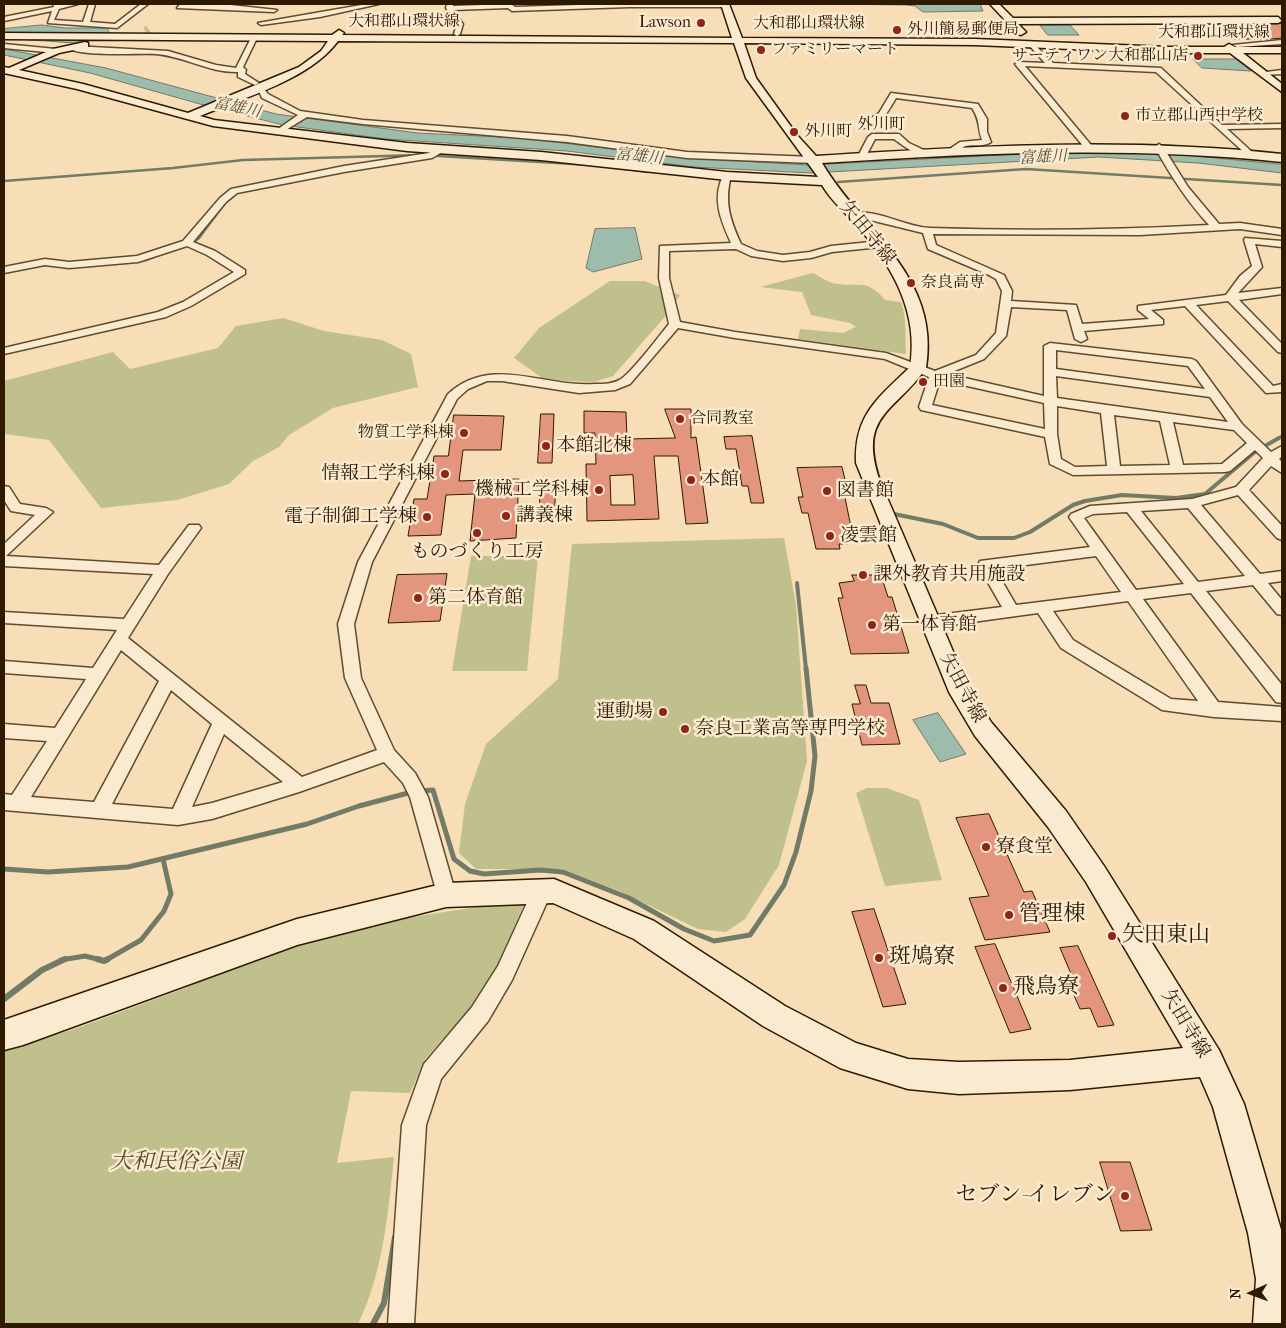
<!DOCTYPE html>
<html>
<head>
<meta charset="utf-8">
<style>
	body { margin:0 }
	#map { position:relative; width:1286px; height:1328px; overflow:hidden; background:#f7deb6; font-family:"IM FELL French Canon",serif }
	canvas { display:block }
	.frame { position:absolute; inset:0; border:5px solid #2f1a00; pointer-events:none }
	.north { position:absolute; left:1226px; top:1268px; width:50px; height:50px; -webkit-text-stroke:4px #faead0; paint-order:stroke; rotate:268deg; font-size:14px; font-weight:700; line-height:20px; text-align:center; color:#2f1a00 }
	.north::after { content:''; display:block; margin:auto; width:18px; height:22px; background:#2f1a00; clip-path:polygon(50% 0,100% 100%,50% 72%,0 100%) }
</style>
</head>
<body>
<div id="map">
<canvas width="1286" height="1328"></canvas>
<div class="frame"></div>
<div class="north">N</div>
</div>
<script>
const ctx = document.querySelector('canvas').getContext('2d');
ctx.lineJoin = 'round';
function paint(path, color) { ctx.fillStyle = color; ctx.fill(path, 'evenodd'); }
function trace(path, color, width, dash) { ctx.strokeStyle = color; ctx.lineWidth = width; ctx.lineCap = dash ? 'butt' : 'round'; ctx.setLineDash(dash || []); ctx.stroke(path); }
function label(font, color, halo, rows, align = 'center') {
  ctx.font = font + ' "IM FELL French Canon","Noto Serif JP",serif'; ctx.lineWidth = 5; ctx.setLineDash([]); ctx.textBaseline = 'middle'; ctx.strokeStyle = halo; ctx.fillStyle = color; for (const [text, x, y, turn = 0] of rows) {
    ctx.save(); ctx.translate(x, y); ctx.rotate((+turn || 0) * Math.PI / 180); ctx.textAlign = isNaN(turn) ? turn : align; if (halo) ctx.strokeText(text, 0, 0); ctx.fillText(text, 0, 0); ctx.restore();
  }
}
paint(new Path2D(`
	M813,273C821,277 830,284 839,284C862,287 867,279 885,300L901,302C907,318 905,336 906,354L798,339L800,329L843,333L856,327L850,323L811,315L802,292L760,287Z
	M610,281H644L680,295L669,312L613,376L594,382L545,380L514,358L539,328Z
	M283,318L324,331L382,340L411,354L418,387L333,408L289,435L279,447L253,461L229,484L177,500L101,508L49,440L4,434V381L113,352L130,369L218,348L236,326Z
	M784,538L796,605L807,761L779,865L745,919L726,932L698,929L619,891L562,869H476L459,853L465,804L486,744L558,679L572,544Z
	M471,556H538L527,671H452Z
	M867,788H887L919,800L942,880L885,886L856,793Z
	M526,899L495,972L466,1013L425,1059L410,1093L351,1091L337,1163L394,1157C388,1214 383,1273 358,1324H4V1049L72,1030L183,989L274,948L388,921Z`), '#bfc08c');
const water = new Path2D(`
	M822,4H980L983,11L923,12L915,6L906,5Z
	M42,25L65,28H107L110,34L74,43L4,38V29Z
	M1040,25H1070L1079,35H1048Z
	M4,49L106,68L276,114L418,133L521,138L689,158L809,165L1080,151L1185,155L1278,164H1282V173L1198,163L1099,157L811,173L694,167L567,151L386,139L283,125L200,104L90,73L4,55Z
	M1193,59H1236L1251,71L1202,68Z
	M635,228L642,259L593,272L586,268L595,229Z
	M938,713L966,754L940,762L913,720Z`);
paint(water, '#9dbcac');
trace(water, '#717b67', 1);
trace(new Path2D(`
	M438,156L591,165
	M611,167L648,172
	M4,181L173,168L243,160L421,155
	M838,182L1026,169L1282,185
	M191,244L199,238L228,199
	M152,257L161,254`), '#717b67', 2.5);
trace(new Path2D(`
	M146,260L155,256
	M1277,439L1282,436`), '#717b67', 3);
trace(new Path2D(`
	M894,514L943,524L978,538H1014L1030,532L1073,505L1085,501L1122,495L1176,498L1205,494L1256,451L1279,438
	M797,583L806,669`), '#717b67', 4);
trace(new Path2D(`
	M420,791L433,790L454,859L470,871L484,874L540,870L563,872L629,898L684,929L714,941L750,935L784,885L796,852L811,791L815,756L806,668
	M4,869L48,872L128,867L307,824L359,806L412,792
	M61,960L85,956L101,960
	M106,960L141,940L164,911L171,894L163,859`), '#717b67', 5);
trace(new Path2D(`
	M97,959L104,961L108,959
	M4,999L42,970L65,959
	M373,1324L384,1303L395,1237`), '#717b67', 6);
const building = new Path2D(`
	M1282,24V38L1272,39H1230L1212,25Z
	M665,409H691V438L696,437L708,523L686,524L678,456H654L659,519L587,521L586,464H596L595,433H584V411L626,412L627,439L675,438ZM633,475L635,505H611L610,476Z
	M541,414H554L552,463H538Z
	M454,415L504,416L501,450H463L459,481L519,479L516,538L470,541L475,494L446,495L441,535L408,536L414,499H427L434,456H448Z
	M752,436L764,503H751L748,486H742L736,449H726L724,437Z
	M842,467L847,488H843L851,527H843L848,544H839L840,549H816L808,513H802L798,497H803L797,468Z
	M541,484H556L554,521L539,522Z
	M447,574L440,621L388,623L397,575Z
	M852,575H881L888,597H892L909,653L851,654L838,598H843L839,583L854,581Z
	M855,685H866L871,703H889L900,744L862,745L852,704H860Z
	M989,814L1024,892L1032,891L1050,932L985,940L969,898L989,896L956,818Z
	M874,909L906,1004L883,1007L852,912Z
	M995,944L1031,1029L1010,1033L975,947Z
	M1078,946L1114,1025L1098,1027L1090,1008L1080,1009L1066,977L1072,976L1060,948Z
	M1100,1162H1130L1152,1230L1121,1231Z`);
paint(building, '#e4957e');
trace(building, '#2f1a00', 1);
trace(new Path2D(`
	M146,32L149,30`), '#cfb792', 10, [10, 5]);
const street = new Path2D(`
	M53,4H78L59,9L54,20L83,22L89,4H95L90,22L115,24L141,4H148L117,28L48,23L52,11L4,21V17L54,7Z
	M180,4L230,5L277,10L274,12L177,8Z
	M367,4H379L320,17L261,25L258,23Z
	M447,4H453V6L511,4L515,7L609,4L729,5L726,7H629L512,11L508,8L453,10L463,24L460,34L457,36L454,34L457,24L446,8Z
	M253,38L256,40L243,67L246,70L245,74L259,83L255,85L238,77V72C209,73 184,56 156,54C137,53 82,57 68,48L72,46L168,51L216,65L236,68L250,40Z
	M1282,40V44L1237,47L1233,45Z
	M1032,42L1053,63L1161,68L1222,125L1282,124V128L1227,129L1251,151V155L1248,156L1156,72L1025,66L1091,145L1084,147L1015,64L1019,62L1045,63L1028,44Z
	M4,44L56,49L60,51L56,53L4,48Z
	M1282,70V74L1262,75L1258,73Z
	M258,89H264L268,94L300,111L363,120L567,136L687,152L813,157L817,160L813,163L687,158L567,142L363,124L307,117L281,133L277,131L278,129L298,115L262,98Z
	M891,93L978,104L987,119V132L991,142C984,147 975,144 966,146C960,148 958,153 951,152V148L960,142L982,140C977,126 981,122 972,108L896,98C889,110 879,129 862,128V124L879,113Z
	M872,134H899L909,143L928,152C919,159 902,145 894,139H875L865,158H859L858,156L868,137Z
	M1159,144L1163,147L1188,187L1219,224L1240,223L1282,229V235L1240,229L1140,235L933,234L936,245L1004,275L1012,291L1011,301L1076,305L1082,324L1149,319L1138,310V306L1226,295L1240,276L1252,266L1244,240L1245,238L1282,241V247L1255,244L1262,267L1238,293L1282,288V294L1239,300L1282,344V353L1278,352L1228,301L1196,305L1273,386L1282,384V392L1266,393L1185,306L1151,310L1163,320V324L1084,331L1087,339L1081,342L1075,339L1067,310L1011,307L1006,336L984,359L947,374L1044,396V346L1050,343L1192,359L1196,361L1242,424L1271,452L1282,446V456L1279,459L1282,462V473L1271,466L1249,490L1282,526V540L1277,538L1238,495L1201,505L1260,574L1282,571V581L1268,583L1282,600V615L1277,614L1253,585L1206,591L1282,685V703L1276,702L1191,593L1143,599L1218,702L1282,707V721L1214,717L1162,710L1061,648L1038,613L929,628L923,626L921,622L923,618L929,616L1002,607L978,565L980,561L1090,547L1069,517L1071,514L1090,506L1192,499L1236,487L1263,458L1255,450L1230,471L1225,472L1073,475L1050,464L1045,437L921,410L919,407L929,377L885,359L735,338L678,328L630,384L615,390L579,393L502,381H487L468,389L457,399L372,562L354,624L361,678L394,750L415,773L428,797L456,895L453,901L446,904L439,901L410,797L403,783L384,762L299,792L212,819L178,825L4,810V794L12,795L47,741L4,738V724L55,728L86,679L4,673V661L93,668L117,630L4,623V612L124,619L153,574L4,566V544L35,515L11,511L4,500V486L9,487L20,504L46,508L53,512L6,556L159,565L189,525H199L201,528L168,574L128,638L302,777L377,750L345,678L338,624L358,562L448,394C492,354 543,388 595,384C604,384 613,384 621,379C633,371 659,336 669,324L659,278L660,246L731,243C721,221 711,198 724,174L731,176C724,202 730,220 741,244L757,251L783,255L810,252L831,246L880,241L885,244L880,247L832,252L811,258L783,261L751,256L736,249L669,251V278L680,322L735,332L886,353L935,371L976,355L996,333L1002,291L996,279L989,275L928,249L923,233L866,219L852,218V214C877,208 904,227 930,228C1023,231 1116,230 1209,225C1187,201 1170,175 1155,147ZM1056,350L1188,366L1205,389L1056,369ZM1056,376L1210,397L1228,422L1057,398ZM940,380L1044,403L1045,429L932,405ZM1057,406L1101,413L1107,466L1075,467L1061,459L1057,434ZM1114,415L1160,421L1170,465L1120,466ZM1173,422L1234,430L1247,443L1222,464L1183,465ZM1188,508L1245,576L1198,582L1141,511ZM1127,512L1184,584L1136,590L1084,518L1093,514ZM1096,556L1121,592L1016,605L995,569ZM1128,601L1198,701L1171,699L1073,640L1053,611ZM121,650L159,681L94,802L31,797ZM171,690L212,724L173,809L112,804ZM224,734L283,782L212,803L192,807Z
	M441,146L444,147V151L432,158L344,172L237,193L226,202L193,242L215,251L245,270V274L191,306L166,317L4,354V348L158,312L183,302L234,272L207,255L187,246L138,262L69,268L45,265L4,273V267L45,259L69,262L137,256L183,241L220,198L231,189L344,166L429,153Z
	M542,882L549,885L552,891L512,980L488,1021L441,1079L426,1125L414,1324H388L402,1125L421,1072L424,1064L472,1007L498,966L535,885Z`);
const secondary = new Path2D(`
	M721,4H729L742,38L975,39L1167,47H1224L1229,44L1235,47H1282V53H1243L1282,84V92L1230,53H1167L975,45L744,43L756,78L797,135L816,156C972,146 1127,137 1282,154V162C1128,146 976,153 822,163C862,231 941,276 926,368C896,412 857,414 880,481L967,684L991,722L1066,811L1104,866L1219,1050L1244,1104L1282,1233V1324H1253L1256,1279L1248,1233L1213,1107L1200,1077L1070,1090L959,1094L908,1089L840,1068L763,1026L634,939L553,903L446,907L297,945L23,1045L4,1050V1020L297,919L446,883L554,879L654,921L785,1006L856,1043L908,1059L959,1062L1070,1060L1183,1048L1086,882L1048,827L975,736L949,692L856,463C854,415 878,398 910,367C919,313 893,267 859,228C847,214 831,201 822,185L727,180L541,160L407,151L213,126L77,89L4,73V67L9,68L53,49L85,42L88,43V47L59,53L19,70L83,84L188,113L299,67L321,51L328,41L4,39V33L332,35L339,30L344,33L342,35L732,38ZM338,41L734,43L746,78L818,177L727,172L541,152L407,143L214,120L200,116C245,97 309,80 338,41Z
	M990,4H999L1013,18L1278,17L1282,21L1278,23L1018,24L1026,32L1021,35L1018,34Z`);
trace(street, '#614b2e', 3);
trace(secondary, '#2f1a00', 3);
paint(street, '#faead0');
paint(secondary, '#faead0');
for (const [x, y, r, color] of [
	[701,23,5,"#8f2418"],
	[897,30,5,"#8f2418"],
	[761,50,5,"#8f2418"],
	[1198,56,5,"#8f2418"],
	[1125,116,5,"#8f2418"],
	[794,132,5,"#8f2418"],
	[911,283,5,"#8f2418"],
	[923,382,5,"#8f2418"],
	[680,419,5,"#8f2418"],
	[464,433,5,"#8f2418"],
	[546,446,5,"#8f2418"],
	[445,474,5,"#8f2418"],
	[691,480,5,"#8f2418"],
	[599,490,5,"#8f2418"],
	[827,491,5,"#8f2418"],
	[506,516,5,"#8f2418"],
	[427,517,5,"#8f2418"],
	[477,533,5,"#8f2418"],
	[830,536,5,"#8f2418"],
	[863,575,5,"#8f2418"],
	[418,598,5,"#8f2418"],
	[872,625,5,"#8f2418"],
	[663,712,5,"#8f2418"],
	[685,729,5,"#8f2418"],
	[986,847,5,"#8f2418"],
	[1009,915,5,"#8f2418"],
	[1112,936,5,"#8f2418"],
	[879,958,5,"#8f2418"],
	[1003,988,5,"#8f2418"],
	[1125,1196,5,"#8f2418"]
]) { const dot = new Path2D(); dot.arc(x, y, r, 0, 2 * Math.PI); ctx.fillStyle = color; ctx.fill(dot); trace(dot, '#faead0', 2); }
label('16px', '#2f1a00', '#faead0', [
	["大和郡山環状線",404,22],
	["大和郡山環状線",809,24],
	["大和郡山環状線",1214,33]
]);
label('16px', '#2f1a00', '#faead0', [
	["Lawson",691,23,"right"],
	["外川簡易郵便局",907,30],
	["ファミリーマート",771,50],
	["サーティワン大和郡山店",1188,56,"right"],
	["市立郡山西中学校",1135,116],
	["外川町",804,132],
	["奈良高専",921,283],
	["田園",933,382],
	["合同教室",690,419],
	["物質工学科棟",454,433,"right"]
], 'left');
label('italic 16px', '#56533c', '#faead0', [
	["富雄川",237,108,12],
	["富雄川",639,157,6],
	["富雄川",1043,158,-3]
]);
label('16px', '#2f1a00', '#faead0', [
	["外川町",881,125]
]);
label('19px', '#2f1a00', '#faead0', [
	["矢田寺線",867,233,51],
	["矢田寺線",962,688,62],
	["矢田寺線",1185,1024,59]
]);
label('19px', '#2f1a00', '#faead0', [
	["本館北棟",556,446],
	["情報工学科棟",435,474,"right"],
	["本館",701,480],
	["機械工学科棟",589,490,"right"],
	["図書館",837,491],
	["講義棟",516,516],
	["電子制御工学棟",417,517,"right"],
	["凌雲館",840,536],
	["ものづくり工房",477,552,"center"],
	["課外教育共用施設",873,575],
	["第二体育館",428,598],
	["第一体育館",882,625],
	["運動場",653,712,"right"],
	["奈良工業高等専門学校",695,729],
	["寮食堂",996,847]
], 'left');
label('22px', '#2f1a00', '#faead0', [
	["管理棟",1019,915],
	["矢田東山",1122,936],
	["斑鳩寮",889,958],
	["飛鳥寮",1013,988],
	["セブン-イレブン",1115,1196,"right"]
], 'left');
label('italic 22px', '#5a4c2a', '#faead0', [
	["大和民俗公園",176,1163]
]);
</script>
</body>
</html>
